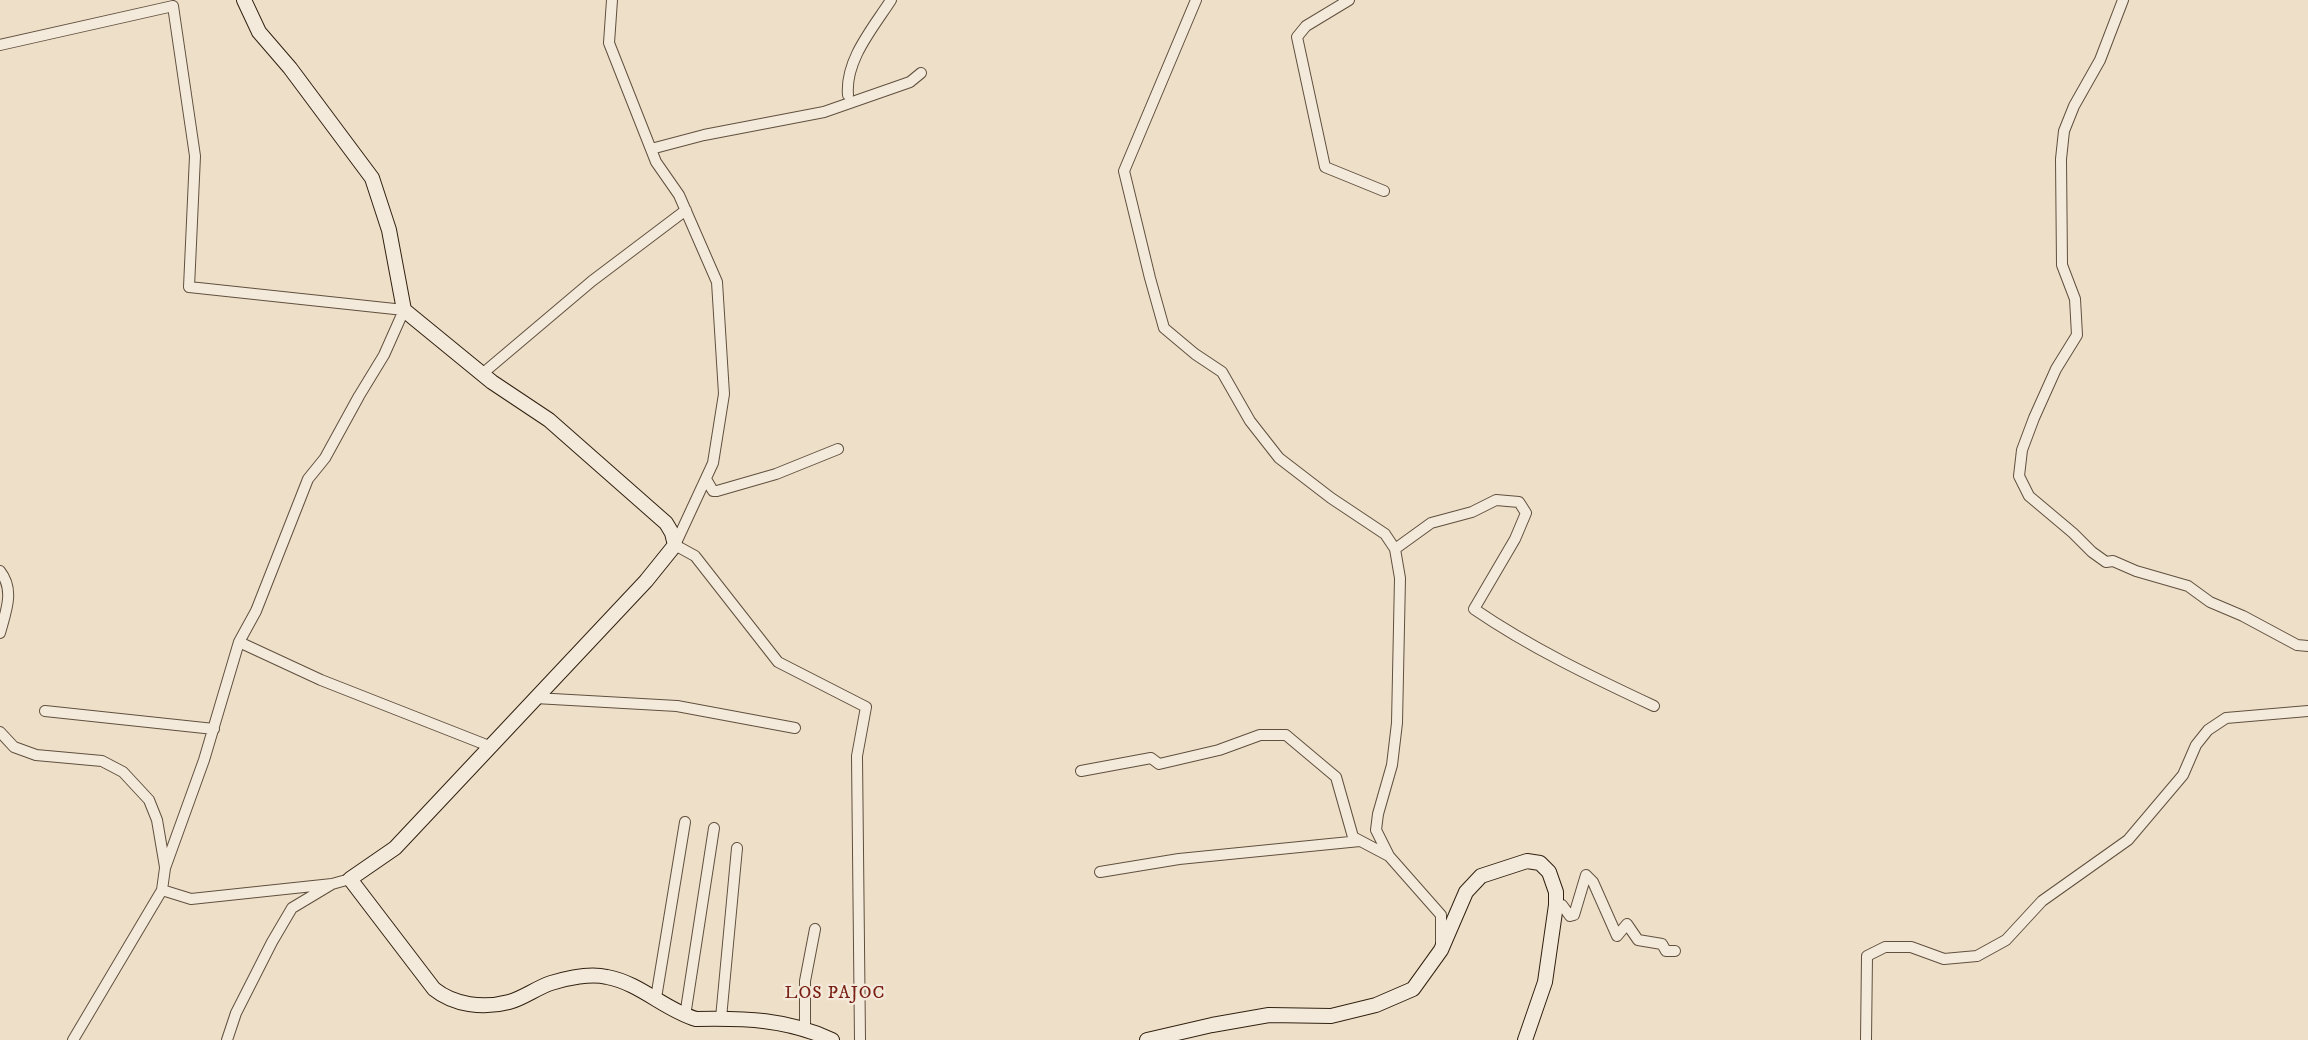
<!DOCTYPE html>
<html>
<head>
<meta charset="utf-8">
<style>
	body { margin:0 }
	canvas { display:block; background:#eedfc8 }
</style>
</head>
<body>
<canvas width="2308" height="1040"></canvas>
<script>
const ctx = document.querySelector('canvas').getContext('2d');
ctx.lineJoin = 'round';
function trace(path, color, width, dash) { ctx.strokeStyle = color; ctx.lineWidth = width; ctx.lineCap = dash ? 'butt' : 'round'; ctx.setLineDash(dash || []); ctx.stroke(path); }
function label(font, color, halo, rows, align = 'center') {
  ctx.font = font + ' "IM FELL DW Pica",serif'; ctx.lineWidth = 4.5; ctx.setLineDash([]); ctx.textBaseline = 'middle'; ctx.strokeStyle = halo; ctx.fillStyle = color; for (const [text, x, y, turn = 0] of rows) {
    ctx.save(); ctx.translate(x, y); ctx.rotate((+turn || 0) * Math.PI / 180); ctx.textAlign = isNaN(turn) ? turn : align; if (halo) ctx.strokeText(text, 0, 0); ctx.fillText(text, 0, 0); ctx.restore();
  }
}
const street = new Path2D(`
	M612,0L609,43L656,162L679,195L717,282L724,394L713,463L675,545L695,556L778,662L866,707L857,756L860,1040
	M1196,0L1124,171L1150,278L1164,328L1195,354L1222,372L1250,421L1279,458L1331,498L1385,534L1395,549L1400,578L1397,723L1392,765L1378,814L1376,830L1389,856L1441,915V946
	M1349,0L1306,26L1297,37L1325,167L1384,191
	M2123,0L2100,60L2074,106L2064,131L2061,159L2062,265L2075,299L2077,335L2056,369L2034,418L2022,450L2019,476L2029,496L2073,533L2092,552L2106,562L2113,561L2136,571L2188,586L2210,602L2243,616L2297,645L2308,646
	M0,45L173,6L195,156L189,287L404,310L384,355L359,396L325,458L308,479L256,611L239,642L204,760L165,868L162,890L73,1040
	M848,95C845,60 873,28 891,0
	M651,149L704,135L824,112L910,82L921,73
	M482,374L592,281L686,210
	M706,479L713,491H717L776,474L838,449
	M1395,549L1431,523L1472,512L1496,500L1519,502L1526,513L1515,539L1474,609C1531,648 1592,677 1654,706
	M0,571C15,590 6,611 0,633
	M239,642L321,680L489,746
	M535,698L677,706L795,728
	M45,711L214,729
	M0,732L14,747L36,755L102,761L123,772L149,800L157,820L165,867
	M1081,771L1151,758L1159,764L1219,750L1260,735H1286L1336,777L1353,837L1389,856
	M1100,872L1179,859L1360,841
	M162,890L191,899L332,884L350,879
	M1556,905H1562L1570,916L1574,915L1586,875L1593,882L1617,936L1627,924L1638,940L1662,944L1666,951H1675
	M656,998L685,822
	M685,1016L714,828
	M721,1018L737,848
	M805,1028V981L815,929
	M227,1040L236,1013L272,942L292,908L332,884
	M1866,1040L1867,956L1885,947H1911L1944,959L1977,956L2006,940L2042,901L2128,840L2183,775L2196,745L2208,730L2226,718L2308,711`);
const secondary = new Path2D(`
	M244,0L259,32L290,68L372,178L389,230L404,310L492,382L549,420L666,523L672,533L675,545L646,581L395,848L350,879L434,989C454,1005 483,1009 509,1002C524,998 536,988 551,983C567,978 591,973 607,977C640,983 665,1010 696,1019C745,1018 787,1019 832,1040
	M1147,1040L1212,1025L1269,1015L1331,1016L1376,1005L1413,989L1441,950L1466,892L1481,876L1527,861L1540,863L1549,872L1556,892V905L1545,982L1525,1040`);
trace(street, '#60503e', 12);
trace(secondary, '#312110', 16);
trace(street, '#f4eadb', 10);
trace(secondary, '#f4eadb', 14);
ctx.letterSpacing = '1px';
label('18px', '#7a1f14', '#f4eadb', [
	["LOS PAJOC",835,994]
]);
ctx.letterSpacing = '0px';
</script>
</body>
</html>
